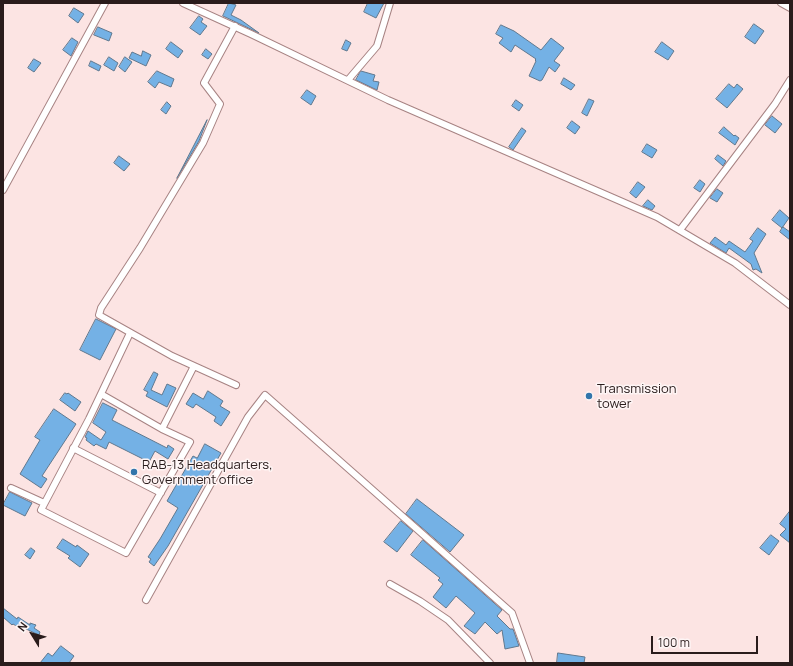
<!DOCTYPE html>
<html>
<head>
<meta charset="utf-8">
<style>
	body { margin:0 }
	#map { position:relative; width:793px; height:666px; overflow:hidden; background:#fce4e3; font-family:Manrope,sans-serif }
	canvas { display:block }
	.frame { position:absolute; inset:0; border:4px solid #2a1c1c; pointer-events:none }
	.north { position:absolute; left:12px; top:614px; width:40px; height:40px; -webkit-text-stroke:3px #fef5f5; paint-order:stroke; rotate:307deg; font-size:11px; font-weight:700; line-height:16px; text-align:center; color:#2a1c1c }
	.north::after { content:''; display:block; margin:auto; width:14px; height:18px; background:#2a1c1c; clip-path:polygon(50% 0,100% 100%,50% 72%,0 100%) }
	.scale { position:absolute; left:651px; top:636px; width:107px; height:18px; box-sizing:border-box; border:2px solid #2a1c1c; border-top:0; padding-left:5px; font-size:12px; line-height:14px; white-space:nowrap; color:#2a1c1c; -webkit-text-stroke:3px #fef5f5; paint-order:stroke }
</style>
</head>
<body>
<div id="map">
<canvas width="793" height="666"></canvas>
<div class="frame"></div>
<div class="north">N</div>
<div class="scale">100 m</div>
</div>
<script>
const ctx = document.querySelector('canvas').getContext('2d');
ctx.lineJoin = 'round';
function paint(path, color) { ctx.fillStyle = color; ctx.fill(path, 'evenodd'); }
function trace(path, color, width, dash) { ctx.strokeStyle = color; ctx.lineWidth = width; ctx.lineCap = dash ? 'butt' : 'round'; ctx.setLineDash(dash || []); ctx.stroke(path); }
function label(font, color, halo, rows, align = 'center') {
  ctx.font = font + ' Manrope,sans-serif'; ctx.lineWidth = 3; ctx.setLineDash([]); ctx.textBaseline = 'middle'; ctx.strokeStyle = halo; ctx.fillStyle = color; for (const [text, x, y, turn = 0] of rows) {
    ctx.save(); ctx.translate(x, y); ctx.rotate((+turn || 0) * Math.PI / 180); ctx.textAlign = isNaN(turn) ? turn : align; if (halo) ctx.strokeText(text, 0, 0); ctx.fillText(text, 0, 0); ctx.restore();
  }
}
const building = new Path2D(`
	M229,3L236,5L231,15L241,20L259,33L223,16Z
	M368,3H384L376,18L364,12Z
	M74,8L84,14L78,23L69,16Z
	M199,16L203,19L201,22L207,26L200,35L190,28Z
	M754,24L764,31L755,44L745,37Z
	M501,25L514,31L541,50L551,38L564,48L554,61L560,65L555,72L549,67L542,80L540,81L529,76L536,61L535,60L536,59L515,45L511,52L499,43L503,38L496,34Z
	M98,27L112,33L109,41L94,35Z
	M72,38L78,42L71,56L63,50Z
	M346,40L351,43L347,51L342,49Z
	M171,42L183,51L178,58L166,49Z
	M662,42L674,51L668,60L655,52Z
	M206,49L212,54L208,59L202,55Z
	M143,51L151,55L146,66L129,58L132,52L141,56Z
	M109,57L118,63L114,71L104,65Z
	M125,57L132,62L125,72L119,67Z
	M34,59L41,63L34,72L28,68Z
	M91,61L101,66L99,71L89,66Z
	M157,71L174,79L171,87L159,82L155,88L148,82Z
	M361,71L375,75L373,81L379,82L377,90L356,80Z
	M564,78L575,85L571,90L561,84Z
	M729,84L734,88L737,84L743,89L727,108L716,99Z
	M307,90L316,96L311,105L301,98Z
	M589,99L594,101L587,116L582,113Z
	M516,100L523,105L519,111L512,106Z
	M167,102L171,106L166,114L161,110Z
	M772,116L782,124L775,133L765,125Z
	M207,120L199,141L177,178Z
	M572,121L580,127L575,134L567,128Z
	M724,127L734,136L735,135L739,138L735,145L719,133Z
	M522,128L526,131L513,150L509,147Z
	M647,144L657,150L652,158L642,152Z
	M718,155L726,161L723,166L715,159Z
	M119,156L130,164L124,171L114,163Z
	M700,180L705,184L700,192L694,188Z
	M638,182L645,187L636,198L630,193Z
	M717,189L723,193L717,202L710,198Z
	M648,200L655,206L652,210L643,206Z
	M780,210L789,218L782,228L772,220Z
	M783,227L790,232V240L780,232Z
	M758,228L766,234L754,253L762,273L756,269L753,270L751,264L729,248L726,253L710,243L715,237L726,245L729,241L745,252L753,241L750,239Z
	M96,319L116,329L100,360L80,350Z
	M154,372L158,374L151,390L162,395L167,384L176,388L167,407L146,396L148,392L144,390Z
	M208,391L223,401L220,406L230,412L221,426L214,421L216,417L196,404L193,408L186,404L193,393L203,399Z
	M65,393L67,394L68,393L81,402L75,411L60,400Z
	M103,403L117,410L112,420L167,448L168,445L174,449L168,459L155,451L149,462L109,442L106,449L96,444L94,446L86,440L87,438L85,437L88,431L101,440L106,432L93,423Z
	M54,409L76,424L42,476L47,479L41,488L20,474L40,440L35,437Z
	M205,444L221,453L168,546L154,566L149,562L151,559L148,557L160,539L178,508L167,501L193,456L197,458Z
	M10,492L32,503L25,516L3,505Z
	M417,499L464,535L450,552L406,514Z
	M790,511V543L780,535L786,529L780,524Z
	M401,521L413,531L397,552L384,542Z
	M771,535L779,541L769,555L760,548Z
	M63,539L76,547L77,545L89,554L80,567L68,558L70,556L57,548Z
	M423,540L502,610L497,616L510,629H513L519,646L505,649L502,630L497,634L485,622L475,634L464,626L475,613L456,596L446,608L433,597L443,584L438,580L440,578L411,555Z
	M31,548L35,551L30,559L25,555Z
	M3,608L17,619L18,617L30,625V623L36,625L34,628L40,632L39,635L24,628L23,630L13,624L12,625L3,617Z
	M61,646L74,656L69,663H40L48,653L52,656Z
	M558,653L585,657L584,663H557Z`);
paint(building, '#74b1e5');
trace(building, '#60788e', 1);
const minor = new Path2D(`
	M183,3L251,34L388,100L657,217L735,263L790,305
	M781,3L790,8
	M235,26L204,83L220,104L203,143L140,248L101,308L99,315L172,356L236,385
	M348,80L377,46L390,3
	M3,190L105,3
	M680,230L775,104L790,80
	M130,333L89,419L41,510L126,553L190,442L162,429L194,366
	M101,394L162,429
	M73,448L161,493
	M11,488L44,503
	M390,584L420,601L448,620L490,663
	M146,600L248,417L265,395L512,613L530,663`);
trace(minor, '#a78383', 8);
trace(minor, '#fff', 6);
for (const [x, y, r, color] of [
	[589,396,4,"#3175ab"],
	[134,472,4,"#3175ab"]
]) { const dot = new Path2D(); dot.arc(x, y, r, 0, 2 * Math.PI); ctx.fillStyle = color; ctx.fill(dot); trace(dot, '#fef5f5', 1.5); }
label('13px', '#2a1c1c', '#fef5f5', [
	["Transmission",597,389],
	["tower",597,404],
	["RAB-13 Headquarters,",142,465],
	["Government office",142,480]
], 'left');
</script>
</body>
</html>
